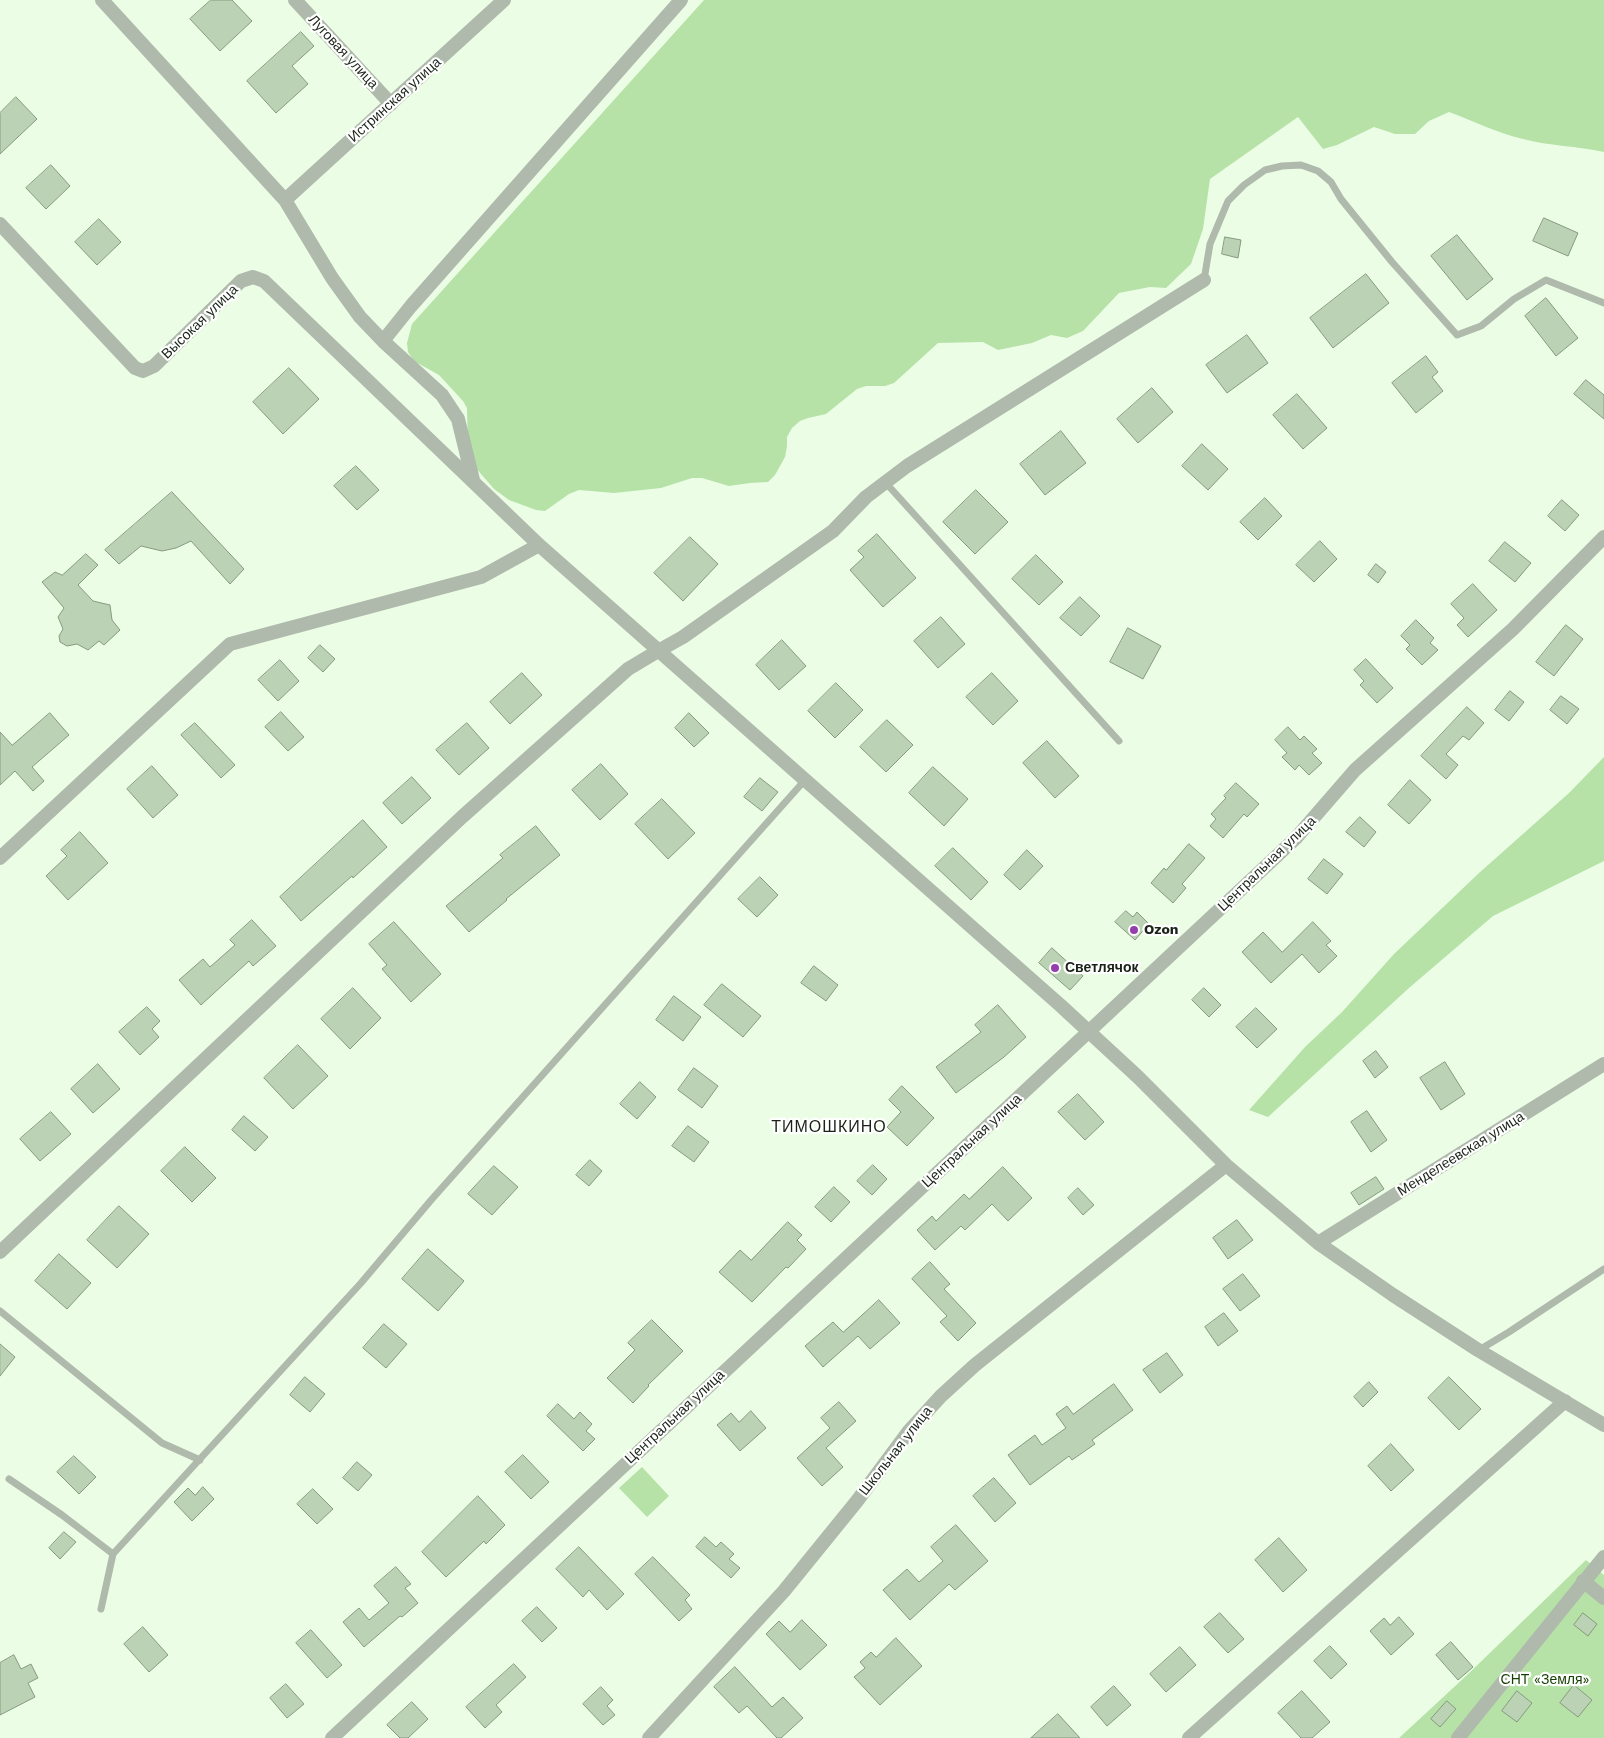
<!DOCTYPE html>
<html>
<head>
<meta charset="utf-8">
<style>
	body { margin:0 }
	canvas { display:block; background:#ebfee5 }
</style>
</head>
<body>
<canvas width="1604" height="1738"></canvas>
<script>
const ctx = document.querySelector('canvas').getContext('2d');
ctx.lineJoin = 'round';
function paint(path, color) { ctx.fillStyle = color; ctx.fill(path, 'evenodd'); }
function trace(path, color, width, dash) { ctx.strokeStyle = color; ctx.lineWidth = width; ctx.lineCap = dash ? 'butt' : 'round'; ctx.setLineDash(dash || []); ctx.stroke(path); }
function label(font, color, halo, rows, align = 'center') {
  ctx.font = font + ' "Work Sans",sans-serif'; ctx.lineWidth = 4.5; ctx.setLineDash([]); ctx.textBaseline = 'middle'; ctx.strokeStyle = halo; ctx.fillStyle = color; for (const [text, x, y, turn = 0] of rows) {
    ctx.save(); ctx.translate(x, y); ctx.rotate((+turn || 0) * Math.PI / 180); ctx.textAlign = isNaN(turn) ? turn : align; if (halo) ctx.strokeText(text, 0, 0); ctx.fillText(text, 0, 0); ctx.restore();
  }
}
paint(new Path2D(`
	M704,0H1604V152C1577,146 1549,146 1523,139C1497,133 1474,121 1449,112L1429,121L1415,134H1395L1374,127L1337,145L1323,149L1298,117L1210,179L1203,229L1191,264L1166,288L1150,287L1119,293L1083,331L1067,338L1051,335L1032,343L998,350L983,342L938,343L894,383L885,386H866L857,389L826,414L808,418L800,421L792,428L787,437V446L785,457L775,475L768,482L750,483L729,486L702,478H692L661,488L614,493L579,490L569,494L545,511L536,510L509,500L494,489L475,467L468,449L467,408L463,401L439,375L414,361L408,352L407,343L412,324Z
	M1604,757V861L1493,916L1409,988L1268,1117L1249,1110L1305,1047L1342,1012L1394,954L1479,873L1569,793Z
	M642,1467L669,1496L647,1517L619,1488Z
	M1586,1560L1604,1575V1738H1399L1466,1676Z`), '#b6e2a8');
const building = new Path2D(`
	M211,0H232L252,21L220,51L190,19Z
	M301,32L314,46L292,66L308,84L276,113L247,81Z
	M16,97L37,119L0,154V113Z
	M51,165L70,186L46,209L26,188Z
	M1544,218L1578,233L1568,256L1533,241Z
	M99,219L121,242L97,265L75,242Z
	M1457,235L1493,279L1467,300L1431,256Z
	M1225,237L1241,240L1238,258L1222,254Z
	M1366,274L1389,303L1333,348L1310,318Z
	M1546,298L1578,338L1556,356L1525,316Z
	M1247,335L1268,363L1227,393L1206,365Z
	M1426,356L1438,372L1432,377L1443,391L1416,413L1392,383Z
	M289,368L319,399L283,434L253,402Z
	M1586,380L1604,395V419L1574,394Z
	M1152,388L1173,412L1138,443L1117,419Z
	M1297,394L1327,428L1303,449L1273,415Z
	M1061,431L1086,463L1045,495L1020,464Z
	M1202,444L1228,469L1208,490L1182,466Z
	M356,466L379,490L357,510L334,486Z
	M976,490L1008,522L975,554L943,522Z
	M172,492L244,569L230,584L191,541L176,548L162,551L141,546L119,564L105,550Z
	M1265,498L1282,516L1258,540L1240,522Z
	M1562,500L1579,515L1565,531L1548,516Z
	M877,534L916,578L883,607L850,570L864,557L858,551Z
	M690,537L718,564L683,601L654,573Z
	M1320,541L1337,559L1314,582L1296,565Z
	M1505,542L1531,563L1515,582L1489,561Z
	M86,554L98,565L78,585L93,601L110,605L112,620L120,630L104,645L99,641L88,650L77,644L67,646L60,642L59,636L63,629L58,617L64,608L42,582L55,572L62,575Z
	M1036,555L1063,582L1039,605L1012,579Z
	M1376,564L1386,572L1378,583L1368,575Z
	M1473,584L1497,610L1468,637L1457,625L1464,618L1451,604Z
	M1080,597L1100,616L1081,636L1060,618Z
	M941,617L965,644L938,668L914,641Z
	M1416,620L1434,638L1430,643L1438,650L1422,665L1406,649L1410,645L1401,636Z
	M1566,625L1583,639L1554,676L1536,662Z
	M1128,628L1161,646L1143,679L1110,662Z
	M782,640L806,666L779,690L756,665Z
	M320,645L335,659L323,672L308,658Z
	M1366,659L1393,688L1377,703L1360,685L1364,681L1354,670Z
	M280,660L299,681L278,701L258,680Z
	M522,673L542,695L510,724L490,702Z
	M992,673L1018,701L993,725L966,697Z
	M836,683L863,710L835,738L808,711Z
	M1510,691L1524,702L1509,721L1495,710Z
	M1561,696L1579,709L1567,724L1550,710Z
	M1467,707L1484,723L1469,740L1463,736L1446,754L1458,765L1446,779L1421,756Z
	M281,712L304,737L288,751L265,727Z
	M50,713L69,735L32,767L44,781L33,791L15,771L0,785V732L12,745Z
	M689,713L709,733L694,747L675,728Z
	M887,720L913,745L886,772L860,747Z
	M195,723L235,765L221,778L181,735Z
	M467,723L489,748L459,775L436,750Z
	M1288,727L1300,740L1304,736L1317,749L1312,753L1322,763L1309,775L1299,765L1295,770L1282,757L1287,753L1275,740Z
	M1047,741L1079,776L1055,798L1023,763Z
	M601,764L628,794L600,820L572,790Z
	M152,766L178,795L153,818L127,789Z
	M933,767L968,799L944,826L909,793Z
	M412,777L431,798L402,824L383,803Z
	M760,778L778,792L762,811L744,797Z
	M1410,780L1431,800L1409,824L1388,805Z
	M1236,783L1259,804L1247,817L1244,814L1223,838L1210,826L1216,819L1211,814L1226,798L1224,796Z
	M662,799L695,833L668,859L635,824Z
	M1360,817L1376,832L1364,847L1346,832Z
	M363,820L387,847L353,878L352,876L301,921L280,897Z
	M536,826L560,855L506,899L507,900L469,932L446,906L503,858L500,855Z
	M80,832L108,863L68,900L46,876L67,856L61,850Z
	M1189,844L1205,858L1182,884L1186,888L1173,903L1151,883L1164,868L1166,870Z
	M953,848L988,882L971,900L935,866Z
	M1027,850L1043,866L1020,890L1004,875Z
	M1324,859L1343,874L1327,894L1308,879Z
	M760,877L778,895L757,917L738,899Z
	M1126,911L1133,917L1137,912L1149,924L1135,940L1115,922Z
	M252,920L276,946L253,966L249,961L201,1005L179,980L203,959L210,967L235,945L230,940Z
	M394,922L441,974L411,1002L382,969L387,965L369,944Z
	M1313,922L1331,941L1326,945L1337,956L1319,973L1302,954L1271,983L1242,952L1263,932L1282,952Z
	M1052,948L1083,976L1070,990L1039,963Z
	M814,966L838,985L826,1001L801,983Z
	M722,984L761,1016L743,1037L704,1005Z
	M353,988L381,1018L350,1049L321,1019Z
	M1204,988L1221,1005L1209,1017L1192,1000Z
	M674,996L701,1017L683,1041L656,1020Z
	M998,1005L1026,1037L1004,1057L956,1093L936,1067L981,1032L975,1025Z
	M147,1007L160,1021L152,1029L159,1037L140,1055L119,1032Z
	M1256,1008L1277,1029L1257,1048L1236,1027Z
	M298,1045L328,1076L293,1109L264,1078Z
	M1376,1051L1388,1067L1375,1078L1363,1061Z
	M1445,1062L1465,1094L1441,1110L1420,1078Z
	M98,1064L120,1089L93,1113L71,1089Z
	M694,1068L718,1086L702,1108L678,1090Z
	M640,1082L656,1097L637,1119L620,1104Z
	M902,1086L934,1118L907,1146L887,1127L901,1112L889,1100Z
	M1078,1094L1104,1122L1085,1140L1058,1112Z
	M1367,1111L1387,1140L1371,1152L1351,1122Z
	M51,1112L71,1134L40,1161L20,1139Z
	M244,1116L268,1137L255,1151L232,1130Z
	M688,1126L709,1142L694,1162L672,1146Z
	M185,1147L216,1178L192,1202L161,1171Z
	M590,1160L602,1171L589,1186L576,1175Z
	M873,1165L887,1179L872,1195L857,1181Z
	M494,1166L518,1187L492,1215L468,1194Z
	M1003,1167L1032,1198L1008,1221L992,1204L965,1230L961,1226L935,1250L917,1230L932,1216L936,1221L964,1194L969,1199Z
	M1376,1177L1384,1189L1359,1205L1351,1193Z
	M834,1187L850,1202L831,1222L815,1207Z
	M1078,1188L1094,1205L1083,1215L1068,1198Z
	M119,1206L149,1234L117,1268L87,1240Z
	M1237,1220L1253,1240L1228,1259L1213,1238Z
	M788,1222L802,1235L797,1240L806,1249L788,1268L786,1267L752,1302L719,1272L740,1250L751,1260Z
	M428,1249L464,1281L438,1311L402,1279Z
	M59,1254L91,1283L67,1309L35,1281Z
	M930,1262L950,1284L944,1289L976,1323L958,1341L940,1322L947,1316L912,1279Z
	M1243,1274L1260,1296L1240,1311L1223,1289Z
	M879,1300L900,1323L870,1349L858,1336L823,1367L805,1346L833,1322L843,1332Z
	M1224,1313L1238,1331L1218,1346L1205,1327Z
	M652,1320L683,1351L648,1385L649,1386L633,1403L607,1378L635,1350L628,1343Z
	M384,1324L407,1344L386,1368L363,1348Z
	M0,1344L15,1357L0,1376Z
	M1167,1353L1183,1375L1160,1393L1143,1370Z
	M305,1377L325,1394L310,1412L290,1395Z
	M1449,1377L1481,1409L1459,1430L1428,1398Z
	M1369,1382L1378,1392L1363,1407L1354,1397Z
	M1114,1384L1133,1410L1092,1440L1095,1444L1072,1460L1069,1456L1030,1485L1008,1455L1035,1435L1042,1445L1066,1428L1056,1414L1067,1406L1073,1414Z
	M839,1402L856,1421L826,1448L843,1467L822,1486L797,1458L830,1428L821,1418Z
	M558,1404L574,1419L580,1412L592,1424L586,1431L595,1439L583,1451L547,1416Z
	M751,1411L766,1428L740,1451L717,1425L731,1413L739,1422Z
	M1391,1444L1414,1470L1391,1491L1368,1466Z
	M523,1455L549,1482L531,1499L505,1472Z
	M74,1456L96,1477L79,1494L57,1472Z
	M357,1462L372,1475L358,1491L343,1478Z
	M994,1478L1016,1503L995,1522L973,1496Z
	M203,1487L214,1499L192,1521L174,1502L188,1488L195,1495Z
	M313,1489L333,1509L317,1524L297,1504Z
	M478,1496L505,1525L486,1544L484,1541L446,1577L422,1552Z
	M956,1525L988,1561L955,1590L949,1584L910,1620L883,1590L907,1569L919,1582L943,1561L931,1547Z
	M64,1532L76,1542L60,1559L49,1548Z
	M705,1537L716,1547L721,1542L734,1554L729,1559L740,1568L731,1578L696,1547Z
	M1279,1538L1307,1570L1283,1592L1255,1560Z
	M579,1547L624,1594L607,1610L589,1590L583,1597L556,1569Z
	M653,1557L690,1595L685,1600L692,1609L679,1621L635,1574Z
	M396,1567L411,1584L405,1588L418,1603L402,1617L400,1616L364,1647L343,1622L359,1608L369,1620L389,1603L374,1586Z
	M537,1607L557,1628L542,1642L522,1621Z
	M1220,1613L1244,1639L1228,1653L1204,1627Z
	M1583,1613L1597,1624L1588,1636L1574,1625Z
	M1399,1617L1414,1634L1391,1655L1370,1631L1384,1618L1390,1625Z
	M802,1620L827,1645L800,1670L766,1634L779,1621L790,1632Z
	M143,1627L168,1655L149,1672L124,1644Z
	M311,1630L342,1665L327,1678L296,1643Z
	M896,1638L922,1666L880,1705L854,1677L865,1668L860,1662L871,1652L876,1657Z
	M1451,1642L1473,1667L1458,1680L1436,1655Z
	M1330,1646L1347,1664L1331,1679L1314,1661Z
	M1180,1647L1196,1665L1166,1692L1150,1674Z
	M14,1655L21,1669L31,1664L38,1678L28,1683L35,1697L0,1715V1663Z
	M514,1664L526,1677L496,1705L502,1712L485,1728L466,1707Z
	M735,1667L772,1707L783,1697L803,1718L781,1738H777L747,1706L739,1713L714,1687Z
	M286,1684L304,1704L287,1718L270,1698Z
	M1574,1685L1592,1700L1578,1717L1560,1703Z
	M1114,1686L1131,1705L1107,1726L1091,1707Z
	M601,1687L613,1700L607,1706L615,1715L603,1725L583,1704Z
	M1302,1691L1330,1722L1312,1738H1301L1278,1713Z
	M1517,1691L1532,1703L1517,1722L1502,1711Z
	M1447,1701L1456,1709L1440,1727L1431,1719Z
	M412,1702L428,1719L408,1738H400L387,1725Z
	M1058,1714L1080,1738H1031Z`);
paint(building, '#bbd2b4');
trace(building, '#859b7f', 1);
trace(new Path2D(`
	M1204,280L1210,244L1228,201L1244,185L1265,170L1282,166L1301,165L1318,171L1331,182L1341,199L1392,262L1457,335L1481,326L1514,299L1546,280L1604,303
	M885,482L1119,741
	M0,1311L162,1443L200,1460
	M1479,1350L1509,1332L1604,1269
	M9,1479L62,1515L113,1554
	M101,1609L113,1554L361,1283L432,1199L805,780`), '#afb9ac', 7);
trace(new Path2D(`
	M102,0L285,200L332,278L360,317L383,341L442,395L458,419L473,480
	M295,0L391,104
	M285,200L504,0
	M0,224L135,368L143,371L154,366L241,281L253,277L264,281L539,545L1060,1005L1138,1077L1226,1165L1318,1243L1393,1295L1478,1350L1604,1425
	M383,341L411,306L681,0
	M0,858L230,644L481,577L539,545
	M1318,1243L1604,1064
	M0,1252L462,817L628,669L658,651L683,637L833,531L866,497L907,466L1204,280
	M1583,1581L1604,1598
	M332,1738L1296,838L1355,770L1513,629L1604,537
	M649,1738L784,1591L857,1501L909,1431L941,1396L975,1365L1226,1165
	M1189,1738L1565,1401
	M1458,1738L1604,1557`), '#afb9ac', 14);
for (const [x, y, r, color] of [
	[1134,930,5,"#943fac"],
	[1055,968,5,"#943fac"]
]) { const dot = new Path2D(); dot.arc(x, y, r, 0, 2 * Math.PI); ctx.fillStyle = color; ctx.fill(dot); trace(dot, '#fff', 2); }
label('14px', '#1a2318', '#fff', [
	["Луговая улица",343,52,47],
	["Истринская улица",395,100,-42],
	["Высокая улица",200,322,-44],
	["Центральная улица",1267,864,-44],
	["Центральная улица",972,1141,-43],
	["Менделеевская улица",1461,1154,-32],
	["Центральная улица",675,1417,-43],
	["Школьная улица",896,1451,-52]
]);
label('bold 14px', '#1a2318', '#fff', [
	["Ozon",1144,930],
	["Светлячок",1065,968]
], 'left');
label('14px', '#143f00', '#fff', [
	["СНТ «Земля»",1545,1680]
]);
ctx.letterSpacing = '1px';
label('16px', '#1a2318', '#fff', [
	["ТИМОШКИНО",829,1127]
]);
ctx.letterSpacing = '0px';
</script>
</body>
</html>
